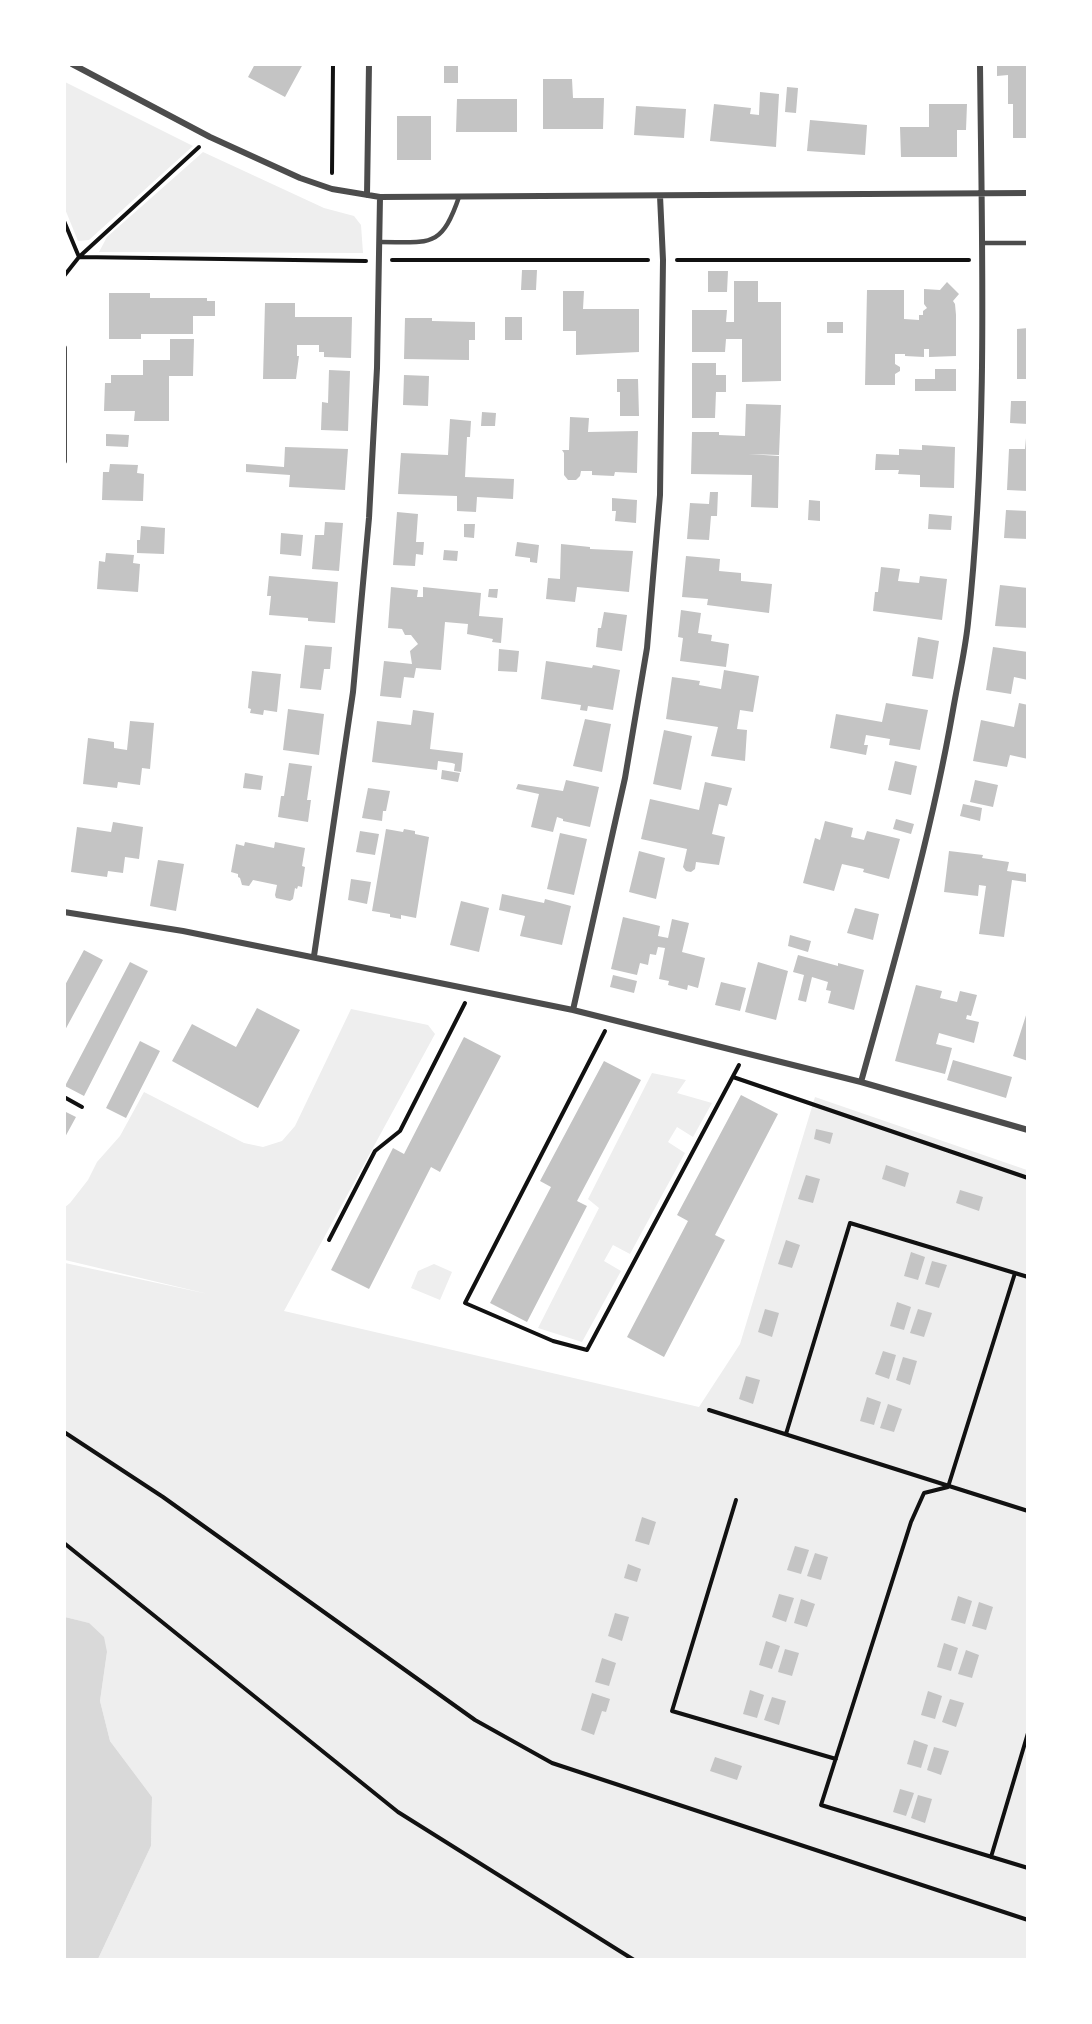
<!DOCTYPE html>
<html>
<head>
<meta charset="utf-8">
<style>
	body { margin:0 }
	#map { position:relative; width:1092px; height:2024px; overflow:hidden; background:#fff; font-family:Ubuntu,sans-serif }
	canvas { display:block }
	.frame { position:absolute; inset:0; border:66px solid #fff; pointer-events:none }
</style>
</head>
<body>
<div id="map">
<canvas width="1092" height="2024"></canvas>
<div class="frame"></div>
</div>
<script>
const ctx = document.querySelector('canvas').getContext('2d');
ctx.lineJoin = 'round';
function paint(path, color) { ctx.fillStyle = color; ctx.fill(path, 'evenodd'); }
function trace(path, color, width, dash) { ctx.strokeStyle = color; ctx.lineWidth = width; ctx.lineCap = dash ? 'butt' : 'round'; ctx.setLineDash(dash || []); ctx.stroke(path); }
paint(new Path2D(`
	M65,82L193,146L89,240L78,241L65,209Z
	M203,152L324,208L354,216L361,225L363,253L99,252L107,237Z
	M351,1009L428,1025L435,1034L284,1311L699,1407L740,1344L815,1097L1027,1170V1959H98L151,1846L152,1797L110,1741L100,1701L107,1652L88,1623L65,1617V1263L208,1294L65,1260L64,1208L70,1203L88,1180L97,1162L120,1136L144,1092L244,1143L263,1147L282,1141L295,1126Z
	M652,1073L686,1080L677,1093L712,1103L693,1137L677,1127L668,1142L685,1153L630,1254L613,1245L604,1261L621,1271L582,1342L538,1328L599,1208L588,1199Z
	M434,1264L452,1272L440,1300L411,1288L418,1271Z`), '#eee');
paint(new Path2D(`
	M65,1617L89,1623L104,1637L107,1652L100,1701L110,1741L152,1797L151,1846L98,1959H65Z`), '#d9d9d9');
paint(new Path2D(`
	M255,64H303L285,97L248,77Z
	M444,64H458V83H444Z
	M997,64H1028V138H1013V104H1008V75L997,76Z
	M543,79H572L573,98H604L603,129H543Z
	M787,87L798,88L796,113L785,112Z
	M760,92L779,94L776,147L710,141L714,104L751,108L750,114L759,115Z
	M457,99H517V132H456Z
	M929,104H967L966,130H957V157H901L900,127H929Z
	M636,106L686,109L684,138L634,135Z
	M397,116H431V160H397Z
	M810,120L867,125L865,155L807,151Z
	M522,270H537L536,290H521Z
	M708,271H728L727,292H708Z
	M734,281H758V302H781V381L742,382V339H726L725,352H692V310H727L726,322H734Z
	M947,282L959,294L953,301L955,304L956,315V356L929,357V349H924V357L905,356V354H895V364L900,367V371L895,374V385H865L867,290H904V319L919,320V315H923V311L927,308L924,304V289L940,290Z
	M563,291H584L583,309H639V352L576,355V331H563Z
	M109,293H150V298H207V301H215V316H193V334H141V339H109Z
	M265,303H295V317H352L351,358L324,357V352H319V345H297V356H299L296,379H263Z
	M505,317H522V340H505Z
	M405,318H432V321L475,322V340H469V360L404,359Z
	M827,322H843V333H827Z
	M1028,328V379H1017V329Z
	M170,339H194L193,376H169V421H134L135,411H104L105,383H111V375H143V360H170Z
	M692,363H716V375H726V392H716L715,418H692Z
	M935,369H956V391H915V379H935Z
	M329,370L350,371L348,431L321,430L322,402L328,403Z
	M404,375L429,376L428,406L403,405Z
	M617,379H638L639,416H620V392H617Z
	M1011,401H1028V424L1010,423Z
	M746,404L781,405L779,455L748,454L779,456L778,508L751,507L752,475L691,474L692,432H719V435L745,436Z
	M482,412L496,413L495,426H481Z
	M570,417L589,418L588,432L638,431L637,473L615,472L614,476L592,475V471H581L580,476L576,480H568L564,475V453L562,450H569Z
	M450,419L471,421L470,437H467L465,477L514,479L513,499L477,497L476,512L457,511V496L398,494L401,453L448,455Z
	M106,434L129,435L128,447L106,446Z
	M1026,438H1028V491L1007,490L1009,449H1025Z
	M922,445L955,447L954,488L920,487V475L898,474L899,470H875L876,454L899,455V449L922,450Z
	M285,447L348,449L345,490L289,487L290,475L246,472V464L284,467Z
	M110,464L138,465L137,473L144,474L143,501L102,500L103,472H109Z
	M710,492H718L717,516H711L709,540L687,539L690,503L709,504Z
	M612,498L637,500L636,523L615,521L616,511H612Z
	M809,500L820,501V521L808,520Z
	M1006,510L1028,511V539L1004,538Z
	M397,512L418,514L416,542H424L423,555L416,554L415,566L393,565Z
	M929,514L952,516L951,530L928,529Z
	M325,522L343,523L339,571L312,569L315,535H324Z
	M464,524H475L474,538L464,537Z
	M141,526L165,528L164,554L137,553V540H140Z
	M281,533L303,535L301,556L280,554Z
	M517,542L539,545L537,563L530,562V558L515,556Z
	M561,544L590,547V549L633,551L629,592L577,587L575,602L546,599L548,578L560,579Z
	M444,550L458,551L457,561L443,560Z
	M106,553L134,555L133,563L140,564L138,592L97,589L99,561L105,562Z
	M686,556L720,559L719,571L741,573V581L772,584L769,613L707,605L708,599L682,597Z
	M881,567L900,569L898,581L919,583L920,576L947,579L942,620L873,611L875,592H878Z
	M269,576L338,582L335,623L308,621V618L269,615L271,596H267Z
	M1000,585L1028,588V628L995,626Z
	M391,587L418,590L417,597H423V587L481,593L479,616L503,618L501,643L492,642L493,639L467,634L468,624L445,622L441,670L416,668L414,678L404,677L401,698L380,696L384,661L412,664L410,651L418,644L411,635H405L402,629L388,628Z
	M489,589H498L497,598L488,597Z
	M681,610L701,613L698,633L712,635L711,641L729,644L726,667L680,661L683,638L678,637Z
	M604,612L627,615L622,651L596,647L598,628H601Z
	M918,637L939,641L933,679L912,676Z
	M305,645L332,647L330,669H324L321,690L300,688Z
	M993,647L1028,652V680L1014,677L1011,694L986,690Z
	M499,649L519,651L517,672L498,671Z
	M546,661L592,668L593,665L620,670L613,710L588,706L587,711L580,710L581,705L541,699Z
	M724,670L759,676L753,712L740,710L737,729L747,730L745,761L711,756L718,727L666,719L672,677L700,681L699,685L721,689Z
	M252,671L281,674L277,712L264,710L263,715L250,713L251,709L248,708Z
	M886,703L928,710L920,750L889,745L890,739L866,735L864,745H868L866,755L830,748L836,714L882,722Z
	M1019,703L1028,705V759L1010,755L1007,767L973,761L981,720L1014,727Z
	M288,709L324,714L319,755L283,750Z
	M413,710L434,713L430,749L463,753L461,772L454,771L455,764L452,763L438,761L437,770L372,762L377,721L411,725Z
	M585,719L611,724L602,772L573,766Z
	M130,721L154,723L150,769L142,768L140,785L118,782L117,788L83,784L88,738L114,742V748L127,750Z
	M664,730L692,736L681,790L653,784Z
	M895,761L917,766L911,795L888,790Z
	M289,763L312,766L307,800H311L308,822L278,817L281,796H284Z
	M442,770L460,773L458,782L441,779Z
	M245,773L263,776L261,790L243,788Z
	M566,780L599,787L590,827L563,821V819L557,817L553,832L531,827L539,794L516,789L518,784L563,791Z
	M975,780L998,785L993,807L970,802Z
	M705,782L732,788L727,806L719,804L712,834L725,837L719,865L696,862L695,869L691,872L686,871L683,867L687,849L641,839L650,799L699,810Z
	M368,788L390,791L386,811H383L382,821L362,818Z
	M963,804L982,808L980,821L960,816Z
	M896,819L914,824L911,834L893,829Z
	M825,821L853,828L851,837L864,840L867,831L900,839L889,879L863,872L864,869L842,864L834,891L803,883L815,838L820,840Z
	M113,822L143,827L139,859L125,857L123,873L108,871L107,877L71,872L77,827L111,832Z
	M386,829L403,832L404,829L415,831V834L429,837L416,918L401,915V919L390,917V914L372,911Z
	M360,831L379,834L375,855L356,852Z
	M560,833L587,839L574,895L547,889Z
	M245,842L274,848L275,842L305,848L302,866L305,867L302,887L298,886L297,889L295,888L293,899L290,901L276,898L275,895L277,885L253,880L249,886L242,885L240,878L238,877V874L231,872L236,844L244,846Z
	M639,851L665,858L656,899L629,892Z
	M949,851L983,855L982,858L1009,862L1007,871L1027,874L1026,882L1012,880L1004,937L979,934L986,886L979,885L978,896L944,892Z
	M158,860L184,864L176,911L150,906Z
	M351,879L371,882L367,904L348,900Z
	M502,894L544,903L545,899L571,906L562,945L520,936L525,916L499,910Z
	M461,901L489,908L479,952L450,945Z
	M855,908L879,914L873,940L847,933Z
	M623,917L660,926L658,936L668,938L672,919L689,923L682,952L705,958L698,988L688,985L687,990L668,985L669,981L659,979L665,948L658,947L656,955L650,954L648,965L640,963L637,975L611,969Z
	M790,935L811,941L808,952L788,946Z
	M84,950L103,960L64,1032V987Z
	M798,955L838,966V963L864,970L854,1010L828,1003L831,991L826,990L828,982L812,977L806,1002L798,1000L804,975L793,972Z
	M130,962L148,971L84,1096L65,1086Z
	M758,962L788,971L776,1020L745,1012Z
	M613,975L637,981L634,993L610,987Z
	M721,982L746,988L740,1011L715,1005Z
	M916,985L942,991L940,998L957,1002L960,991L977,995L971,1016L967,1015L966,1019L979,1022L974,1043L939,1033L936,1044L952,1048L945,1074L895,1061Z
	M257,1008L300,1030L258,1108L172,1061L192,1024L236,1047Z
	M1028,1009V1061L1013,1056Z
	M464,1037L501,1056L440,1172L431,1167L369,1289L331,1270L393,1148L404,1154Z
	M140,1041L160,1051L126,1118L106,1108Z
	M953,1060L1012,1077L1006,1098L947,1080Z
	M604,1061L641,1080L577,1201L587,1206L527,1322L490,1303L551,1187L540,1181Z
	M741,1095L778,1114L715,1235L725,1240L664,1357L627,1337L688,1221L677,1215Z
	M64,1111L76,1117L64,1139Z
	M816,1129L833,1133L830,1144L814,1139Z
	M886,1165L909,1173L905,1187L882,1179Z
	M806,1175L820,1179L813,1203L798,1199Z
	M960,1190L983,1197L979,1211L956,1203Z
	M786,1240L800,1245L792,1268L778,1264Z
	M911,1252L925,1257L918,1280L904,1276Z
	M932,1261L947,1265L939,1288L925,1284Z
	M897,1302L911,1307L904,1330L890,1326Z
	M765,1309L779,1313L772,1337L758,1332Z
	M918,1309L932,1313L924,1337L910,1333Z
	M883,1351L896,1355L889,1379L875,1374Z
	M903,1357L917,1361L910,1385L896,1380Z
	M746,1376L760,1380L753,1404L739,1399Z
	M867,1397L881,1402L874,1425L860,1421Z
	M888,1404L902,1409L894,1432L880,1428Z
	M642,1517L656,1522L649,1545L635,1541Z
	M795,1546L809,1550L801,1574L787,1570Z
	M815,1553L828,1557L821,1580L807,1576Z
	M628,1564L641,1569L637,1582L624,1578Z
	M779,1594L794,1598L786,1622L772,1617Z
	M958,1596L972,1601L965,1624L951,1620Z
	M801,1599L815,1604L807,1627L794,1623Z
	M979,1602L993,1607L986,1630L972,1626Z
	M615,1613L629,1617L622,1641L608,1636Z
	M766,1641L780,1646L772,1669L759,1665Z
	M944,1643L958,1648L951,1671L937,1667Z
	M785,1649L799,1653L792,1676L778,1672Z
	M966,1650L979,1655L972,1678L958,1674Z
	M602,1658L616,1663L609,1686L595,1682Z
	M750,1690L764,1695L757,1718L743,1714Z
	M928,1691L942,1696L935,1719L921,1715Z
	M592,1693L610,1699L606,1712L602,1711L594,1735L581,1730Z
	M772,1697L786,1701L779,1725L764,1720Z
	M950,1699L964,1703L956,1727L942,1722Z
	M914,1740L928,1745L921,1768L907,1764Z
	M934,1747L949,1751L941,1775L927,1770Z
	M715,1757L742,1766L737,1780L710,1771Z
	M900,1789L914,1793L906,1816L893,1812Z
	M918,1795L932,1799L925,1823L911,1818Z`), '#c4c4c4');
trace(new Path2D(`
	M332,173L333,64
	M64,221L79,257L366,261
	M392,260H648
	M677,260H969
	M64,276L79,257L199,147
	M605,1031L465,1303L553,1341L587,1350L739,1065
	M733,1077L1028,1178
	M64,1097L82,1107
	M329,1240L375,1151L400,1131L465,1003
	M1015,1273L948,1487L924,1493L911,1522L821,1805L1028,1868
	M709,1410L1028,1511
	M64,1432L163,1497L475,1720L552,1763L1028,1920
	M786,1434L850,1223L1028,1277
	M736,1500L672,1711L836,1759
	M64,1543L398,1812L634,1960
	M991,1857L1028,1733`), '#111', 4);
trace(new Path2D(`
	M380,242C430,242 441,249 459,197
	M982,243H1028`), '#4c4c4c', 4.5);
trace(new Path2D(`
	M72,64L210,137L300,178L332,189L380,197L1028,193
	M367,195L369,64
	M64,348V461
	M64,912L183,931L573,1010L861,1082L1028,1130
	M314,956L353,692L369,518L377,368L380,197
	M573,1010L625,778L647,648L660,495L663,260L660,196
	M861,1082C895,959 931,836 953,710C958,681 965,652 968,623C988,438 982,251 980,64`), '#4c4c4c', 6);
</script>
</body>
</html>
